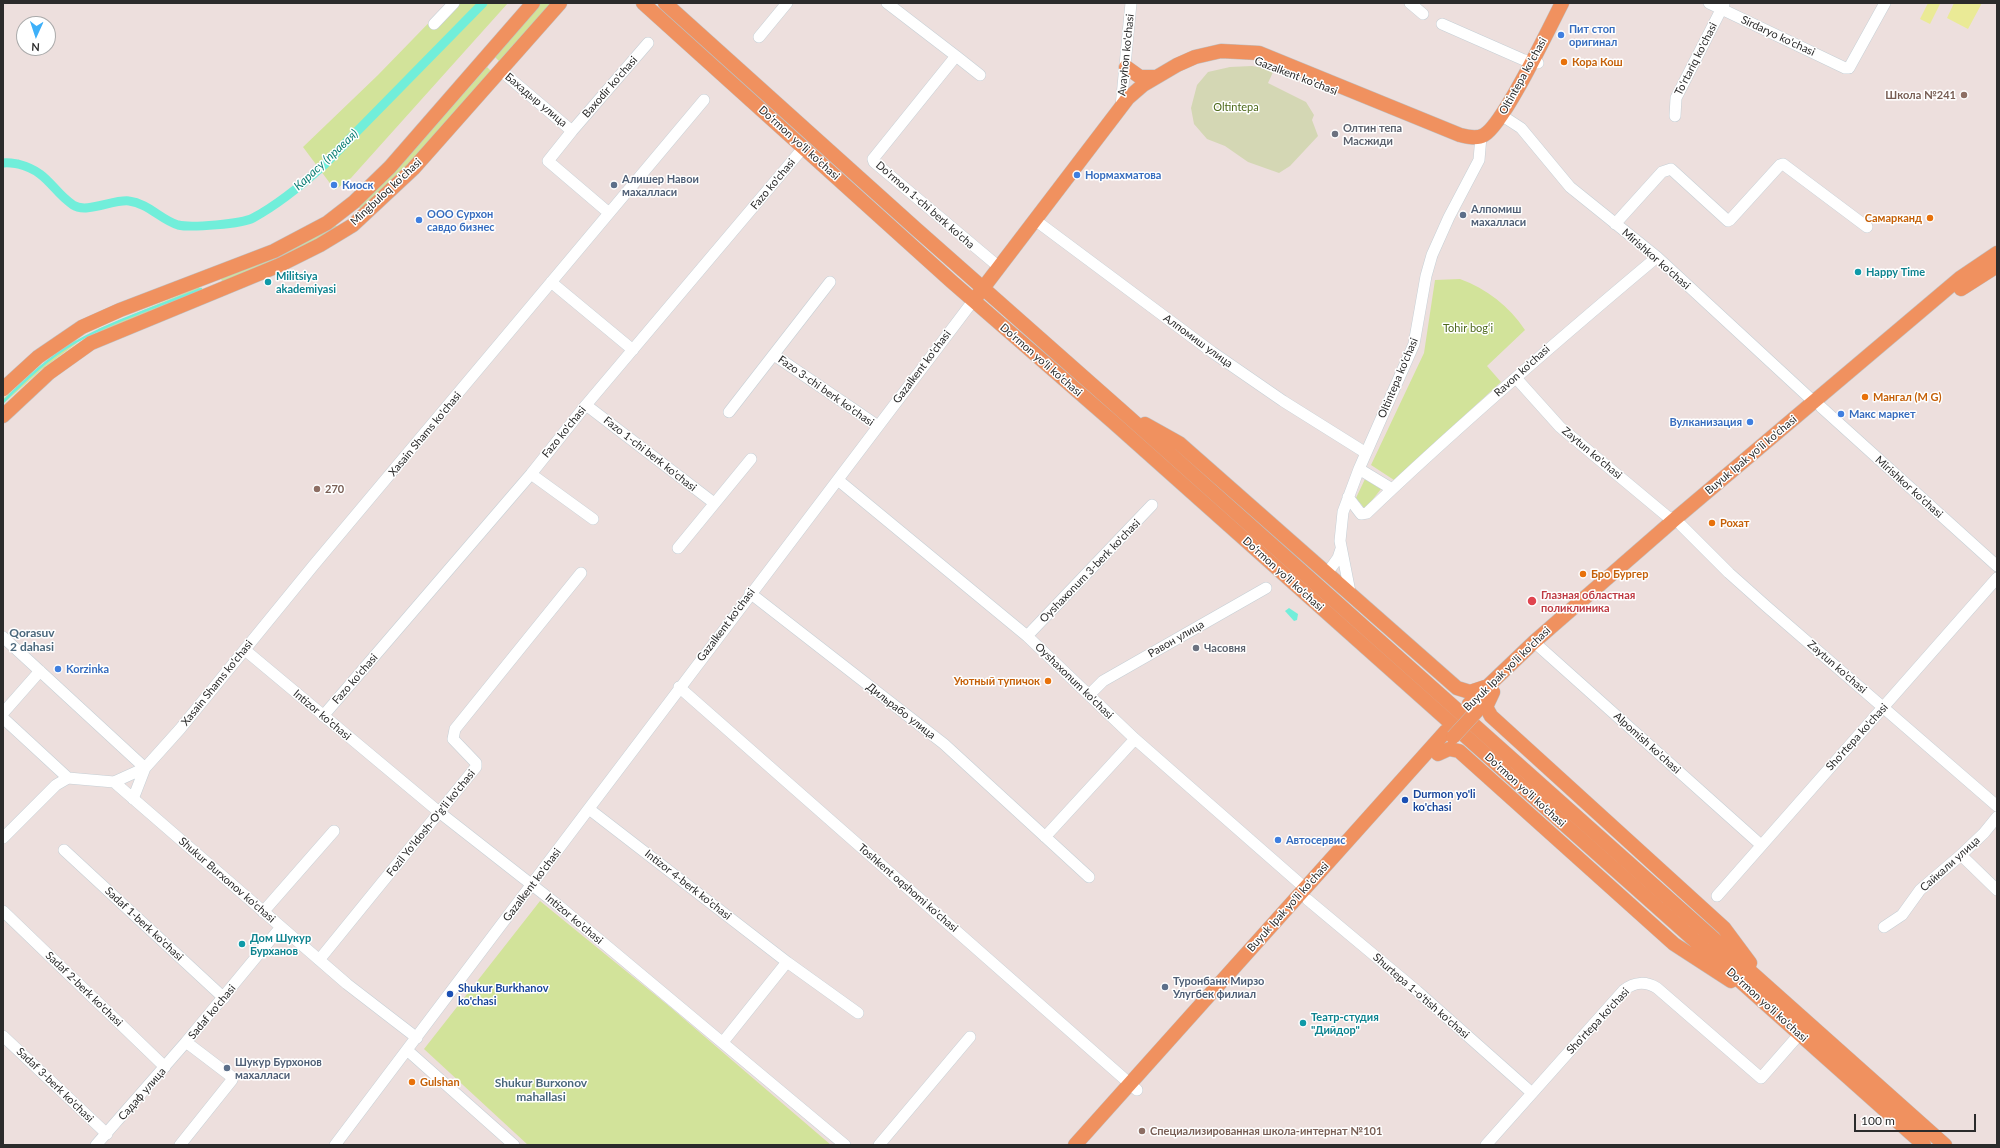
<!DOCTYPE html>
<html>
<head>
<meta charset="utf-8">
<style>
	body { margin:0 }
	#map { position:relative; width:2000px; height:1148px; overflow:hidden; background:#eddfdd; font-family:Lato,sans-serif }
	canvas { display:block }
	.frame { position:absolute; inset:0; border:4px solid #2b2b2b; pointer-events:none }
	.north { position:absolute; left:16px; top:16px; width:40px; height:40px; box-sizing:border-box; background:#fff; border:1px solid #aaa; border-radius:50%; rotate:183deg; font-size:11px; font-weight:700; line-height:16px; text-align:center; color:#2b2b2b }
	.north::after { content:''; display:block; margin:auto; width:14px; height:18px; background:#3eb0f9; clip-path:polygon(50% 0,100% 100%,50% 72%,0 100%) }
	.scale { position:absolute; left:1854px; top:1114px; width:122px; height:18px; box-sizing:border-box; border:2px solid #2b2b2b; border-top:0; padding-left:5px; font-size:12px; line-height:14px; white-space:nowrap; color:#2b2b2b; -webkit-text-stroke:3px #fff; paint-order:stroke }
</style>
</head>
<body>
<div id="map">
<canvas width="2000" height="1148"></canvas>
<div class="frame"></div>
<div class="north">N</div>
<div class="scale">100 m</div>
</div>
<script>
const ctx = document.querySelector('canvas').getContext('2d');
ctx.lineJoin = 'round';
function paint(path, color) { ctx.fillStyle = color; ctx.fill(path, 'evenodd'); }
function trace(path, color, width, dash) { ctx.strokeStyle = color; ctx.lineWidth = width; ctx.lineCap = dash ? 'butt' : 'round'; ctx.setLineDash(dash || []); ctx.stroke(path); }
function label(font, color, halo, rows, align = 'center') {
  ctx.font = font + ' Lato,sans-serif'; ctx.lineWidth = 3; ctx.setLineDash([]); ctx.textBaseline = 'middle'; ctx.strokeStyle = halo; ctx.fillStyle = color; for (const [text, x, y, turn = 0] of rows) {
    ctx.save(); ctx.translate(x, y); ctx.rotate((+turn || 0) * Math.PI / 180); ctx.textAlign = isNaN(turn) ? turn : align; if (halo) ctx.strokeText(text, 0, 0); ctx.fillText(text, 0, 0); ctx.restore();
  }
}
paint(new Path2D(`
	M448,3H508L351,178L335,190L303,147L378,75Z
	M541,3H551L499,61L494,56Z
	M487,67L491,71L412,161L361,210L358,206L399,167Z
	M335,224L338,228L304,247L223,283L221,279Z
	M1460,279C1487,289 1509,306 1525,330L1487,366L1501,382L1394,480L1371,465L1424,353L1435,280Z
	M199,287L201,292L99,333L98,329Z
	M75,339L77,343L41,370L3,404V399L39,367Z
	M1365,479L1381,489L1365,509L1356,498Z
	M540,901L670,1007L831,1145H528L424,1049Z`), '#d2e39a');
paint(new Path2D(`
	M1252,66L1274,70L1268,83L1306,102L1314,115L1312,120L1318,136L1290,166L1279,173L1248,162L1225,146L1207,139L1194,124L1191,108L1197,85L1208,72L1230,67Z`), '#d4d7b4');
paint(new Path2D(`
	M1928,3L1940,4L1930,24L1920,19Z
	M1954,3H1982L1968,29L1947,18Z`), '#eaea96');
paint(new Path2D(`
	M1289,608L1298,614L1297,620L1294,621L1285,611Z`), '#71eeda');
trace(new Path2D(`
	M3,402C24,381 48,358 74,343C113,321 159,306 201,289`), '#71eeda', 2.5);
trace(new Path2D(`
	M3,163C8,162 12,163 18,164C49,172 51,190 73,205C86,214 114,199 129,201C148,203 161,220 178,225C191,228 242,224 253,218C279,204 303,184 324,165L483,3`), '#71eeda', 9);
const minor = new Path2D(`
	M887,3L956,56L873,159L874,162L999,267
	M1410,3L1423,14
	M1709,3L1845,68H1849L1885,3
	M434,24L454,3
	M1442,24L1524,60L1538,63
	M759,37L787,3
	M956,56L980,75
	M500,70L572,131
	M1121,107L1131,3
	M1501,115L1521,128L1570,187L1657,257L1814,402
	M1675,116L1676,98L1724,4
	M609,213L548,161L572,131L648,43
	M1035,220L1212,352L1283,401L1366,453
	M1615,224L1662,172L1671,169L1728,221L1730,220L1780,165L1783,164L1867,227
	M551,282L633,350
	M774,355L878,426
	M1516,378L1560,427L1668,517L1675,519
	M586,405L714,503
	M1821,407L1997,566
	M729,412L830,282
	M1359,469L1392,489
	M531,474L593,519
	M838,480L1027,636L1135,739L1305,888
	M1348,497L1361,514L1367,513C1460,424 1558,340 1657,257
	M1681,525L1729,573L1766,606L1997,806
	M678,548L751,459
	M1328,572L1338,558L1341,549
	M1350,592L1340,541L1343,512L1359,469L1414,344L1426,276L1432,255L1449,217L1479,160L1481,136
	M750,593L944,744L1089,877
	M1027,636L1152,505
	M3,637L145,768
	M1534,642L1761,845
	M245,650L439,812L559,906L845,1145
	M679,687L1137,1090
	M1089,695L1103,681L1266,588
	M3,713L40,671
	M323,716L531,474L586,405L804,147
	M3,718L68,778
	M68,778L114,782L145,768
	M114,782L347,984L417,1038
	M133,799L145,768L180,729L313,566L704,100
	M589,809L787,962L858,1013
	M1045,837L1135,739
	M3,838L56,785L68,778
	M64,850L224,998
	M1961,855L1997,890
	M1717,896L1997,578
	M1308,900L1417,991L1532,1093
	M3,911L165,1067
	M263,912L334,831
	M1884,927L1902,915L1920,890L1961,855L1984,833L1997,817
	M319,960L476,767V763L453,739L455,729L581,573
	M3,1036L107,1134
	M723,1042L787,962
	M407,1050L514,1145
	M96,1145L186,1042
	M180,1145L232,1080V1077L186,1042L281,927
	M335,1145C548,864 759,581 973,301
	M879,1145L970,1037
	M1486,1145L1624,990C1634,982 1646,981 1657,988L1761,1078L1804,1029`);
const major = new Path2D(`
	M643,3L951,281L1113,422L1924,1145
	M665,3L915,228L1122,411L1945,1145
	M1126,67L1140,77H1156
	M1961,289L1997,266
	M977,296L1128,98L1143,85L1177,65L1195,57L1221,51L1259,53L1460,135C1468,137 1477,139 1484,135C1504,124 1549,28 1562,3
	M3,389L38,357L82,327L120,310L274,251L327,223L354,202L390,167L533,3
	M3,416L49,373L91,343L280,265L320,245L353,225L413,169L560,3
	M1145,424L1179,443L1457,688L1470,692L1485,687
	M1493,692L1486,707L1491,716L1724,928L1750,963
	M1469,704L1534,642L1675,519L1960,278L1997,253
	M1438,754L1449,749L1459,751L1674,944L1731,981
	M1075,1145L1446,731`);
trace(minor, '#c5cfd5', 12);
trace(major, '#bfbfbf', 15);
trace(minor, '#fff', 11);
trace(major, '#f0915f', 14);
const majorBridge = new Path2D(`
	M1453,737L1477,711`);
trace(majorBridge, '#bfbfbf', 15, []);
trace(majorBridge, '#f0915f', 14);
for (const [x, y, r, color] of [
	[1561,35,4,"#3f7fe0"],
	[1564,62,4,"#e8710a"],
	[1964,95,4,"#8d6e63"],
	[1335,134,4,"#6b7280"],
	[1077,175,4,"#3f7fe0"],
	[334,185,4,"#3f7fe0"],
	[614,185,4,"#5c6f8a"],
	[1463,215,4,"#5c6f8a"],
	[1930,218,4,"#e8710a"],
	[419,220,4,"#3f7fe0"],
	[1858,272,4,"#0f9aa8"],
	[268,282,4,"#0f9aa8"],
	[1865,397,4,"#e8710a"],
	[1841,414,4,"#3f7fe0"],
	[1750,422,4,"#3f7fe0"],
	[317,489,4,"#8d6e63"],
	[1712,523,4,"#e8710a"],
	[1583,574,4,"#e8710a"],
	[1532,601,5,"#e0444e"],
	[1196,648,4,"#6b7280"],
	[58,669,4,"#3f7fe0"],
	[1048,681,4,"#e8710a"],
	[1405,800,4,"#1a4fb4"],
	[1278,840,4,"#3f7fe0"],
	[242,944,4,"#0f9aa8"],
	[1165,987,4,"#5c6f8a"],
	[450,994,4,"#1a4fb4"],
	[1303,1023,4,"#0f9aa8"],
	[227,1068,4,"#5c6f8a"],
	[412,1082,4,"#e8710a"],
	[1142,1131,4,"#8d6e63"]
]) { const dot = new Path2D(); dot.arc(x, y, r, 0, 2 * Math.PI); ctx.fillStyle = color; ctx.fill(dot); trace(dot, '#fff', 1.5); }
label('bold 11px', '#366cbe', '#fff', [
	["Пит стоп",1569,29],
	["оригинал",1569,42],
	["Нормахматова",1085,175],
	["Киоск",342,185],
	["ООО Сурхон",427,214],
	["савдо бизнес",427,227],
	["Макс маркет",1849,414],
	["Вулканизация",1742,422,"right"],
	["Korzinka",66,669],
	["Автосервис",1286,840]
], 'left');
label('11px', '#2b2b2b', '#fff', [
	["Sirdaryo ko'chasi",1778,36,25],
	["Avayhon ko'chasi",1126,55,-84],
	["To'rtariq ko'chasi",1696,59,-63],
	["Gazalkent ko'chasi",1296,76,21],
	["Oltintepa ko'chasi",1523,76,-61],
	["Baxodir ko'chasi",610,87,-49],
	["Бахадыр улица",536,100,40],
	["Do‘rmon yo‘li ko‘chasi",799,143,42],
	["Fazo ko'chasi",773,184,-50],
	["Mingbuloq ko'chasi",386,192,-43],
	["Do'rmon 1-chi berk ko'cha",925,205,41],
	["Mirishkor ko'chasi",1656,259,41],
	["Алпомиш улица",1198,341,36],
	["Do‘rmon yo‘li ko‘chasi",1041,360,41],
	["Gazalkent ko'chasi",922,367,-53],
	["Ravon ko'chasi",1522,371,-42],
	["Oltintepa ko'chasi",1398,378,-67],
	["Fazo 3-chi berk ko'chasi",826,391,35],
	["Fazo ko'chasi",564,432,-51],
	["Xasain Shams ko'chasi",425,434,-50],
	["Zaytun ko'chasi",1592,453,40],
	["Fazo 1-chi berk ko'chasi",650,454,38],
	["Buyuk Ipak yo'li ko'chasi",1751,455,-40],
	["Mirishkor ko'chasi",1909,487,42],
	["Oyshaxonum 3-berk ko'chasi",1090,571,-46],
	["Do‘rmon yo‘li ko‘chasi",1283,574,42],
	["Gazalkent ko'chasi",726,625,-53],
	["Равон улица",1176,639,-30],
	["Zaytun ko'chasi",1837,667,41],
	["Buyuk Ipak yo'li ko'chasi",1507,669,-44],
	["Fazo ko'chasi",355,679,-49],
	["Oyshaxonum ko'chasi",1074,681,44],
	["Xasain Shams ko'chasi",217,683,-51],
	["Дильрабо улица",901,711,38],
	["Intizor ko'chasi",322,715,40],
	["Sho'rtepa ko'chasi",1857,737,-48],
	["Alpomish ko'chasi",1647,743,42],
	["Do‘rmon yo‘li ko‘chasi",1525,790,42],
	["Fozil Yo'ldosh-O'g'li ko'chasi",431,823,-51],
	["Сайкали улица",1950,864,-42],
	["Shukur Burxonov ko'chasi",227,880,41],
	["Gazalkent ko'chasi",532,885,-53],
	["Intizor 4-berk ko'chasi",688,885,38],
	["Toshkent oqshomi ko'chasi",908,888,41],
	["Buyuk Ipak yo'li ko'chasi",1288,907,-48],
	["Intizor ko'chasi",574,919,40],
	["Sadaf 1-berk ko'chasi",144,924,43],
	["Sadaf 2-berk ko'chasi",84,989,44],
	["Shurtepa 1-o'tish ko'chasi",1421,996,41],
	["Do‘rmon yo‘li ko‘chasi",1767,1005,42],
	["Sadaf ko'chasi",212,1012,-50],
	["Sho'rtepa ko'chasi",1598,1021,-47],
	["Sadaf 3-berk ko'chasi",55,1085,44],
	["Садаф улица",142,1094,-49]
]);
label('bold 11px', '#c56008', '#fff', [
	["Кора Кош",1572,62],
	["Самарканд",1922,218,"right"],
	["Мангал (M G)",1873,397],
	["Рохат",1720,523],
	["Бро Бургер",1591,574],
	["Уютный тупичок",1040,681,"right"],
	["Gulshan",420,1082]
], 'left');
label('bold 11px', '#785e54', '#fff', [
	["Школа №241",1956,95,"right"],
	["270",325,489],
	["Специализированная школа-интернат №101",1150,1131]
], 'left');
label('11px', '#4c681a', '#fff', [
	["Oltintepa",1236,107],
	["Tohir bog‘i",1468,328]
]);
label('bold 11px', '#5b616d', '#fff', [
	["Олтин тепа",1343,128],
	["Масжиди",1343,141],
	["Часовня",1204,648]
], 'left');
label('bold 11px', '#4e5e75', '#fff', [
	["Алишер Навои",622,179],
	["махалласи",622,192],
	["Алпомиш",1471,209],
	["махалласи",1471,222],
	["Туронбанк Мирзо",1173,981],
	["Улугбек филиал",1173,994],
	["Шукур Бурхонов",235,1062],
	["махалласи",235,1075]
], 'left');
label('bold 11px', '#0d838f', '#fff', [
	["Happy Time",1866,272],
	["Militsiya",276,276],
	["akademiyasi",276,289],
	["Дом Шукур",250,938],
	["Бурханов",250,951],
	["Театр-студия",1311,1017],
	["\"Дийдор\"",1311,1030]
], 'left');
label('bold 11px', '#be3a42', '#fff', [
	["Глазная областная",1541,595],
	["поликлиника",1541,608]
], 'left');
label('bold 11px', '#164399', '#fff', [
	["Durmon yo'li",1413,794],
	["ko'chasi",1413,807],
	["Shukur Burkhanov",458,988],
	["ko'chasi",458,1001]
], 'left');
label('italic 12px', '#0f8077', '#fff', [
	["Карасу (правая)",326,160,-43]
]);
label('bold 12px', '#4b687c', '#fff', [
	["Qorasuv",32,633],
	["2 dahasi",32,647],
	["Shukur Burxonov",541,1083],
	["mahallasi",541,1097]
]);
</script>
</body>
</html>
